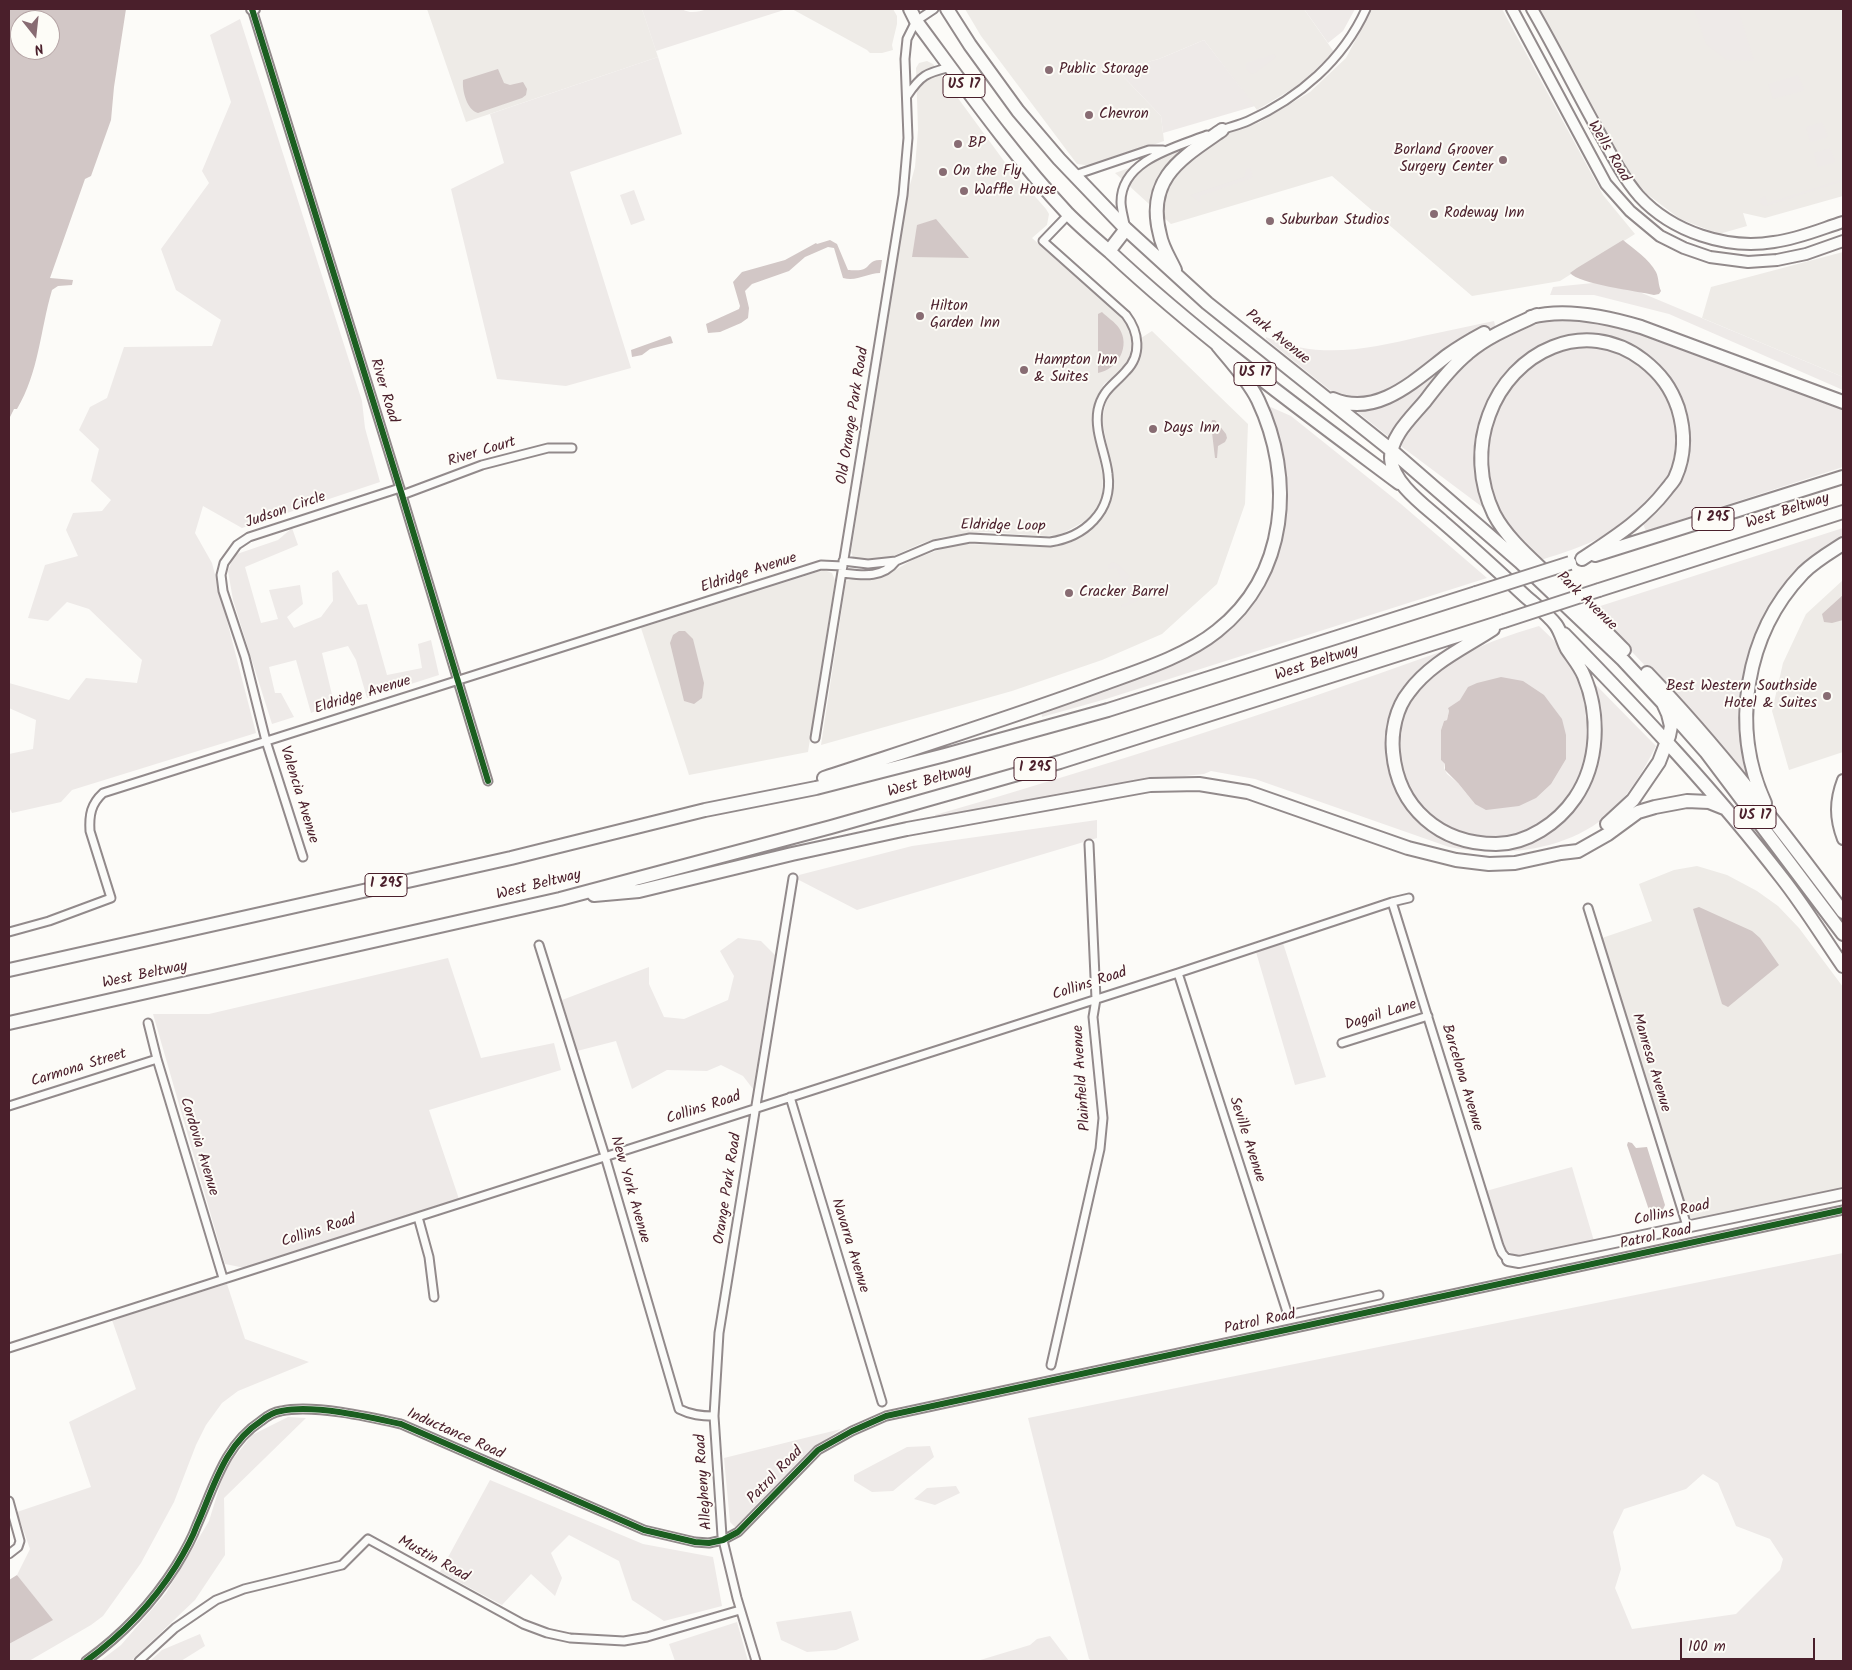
<!DOCTYPE html>
<html>
<head>
<meta charset="utf-8">
<style>
	body { margin:0 }
	#map { position:relative; width:1852px; height:1670px; overflow:hidden; background:#fcfbf8; font-family:Kalam,sans-serif }
	canvas { display:block }
	.frame { position:absolute; inset:0; border:10px solid #4a1f2b; pointer-events:none }
	.north { position:absolute; left:10px; top:10px; width:50px; height:50px; box-sizing:border-box; background:#fdfcf7; border:1px solid #b5a4a5; border-radius:50%; rotate:164deg; font-size:14px; font-weight:700; line-height:20px; text-align:center; color:#4a1f2b }
	.north::after { content:''; display:block; margin:auto; width:18px; height:22px; background:#886c73; clip-path:polygon(50% 0,100% 100%,50% 72%,0 100%) }
	.scale { position:absolute; left:1680px; top:1638px; width:135px; height:22px; box-sizing:border-box; border:2px solid #4a1f2b; border-top:0; padding-left:6px; font-size:15px; line-height:18px; white-space:nowrap; color:#4a1f2b; -webkit-text-stroke:4px #fdfcf7; paint-order:stroke }
</style>
</head>
<body>
<div id="map">
<canvas width="1852" height="1670"></canvas>
<div class="frame"></div>
<div class="north">N</div>
<div class="scale">100 m</div>
</div>
<script>
const ctx = document.querySelector('canvas').getContext('2d');
ctx.lineJoin = 'round';
function paint(path, color) { ctx.fillStyle = color; ctx.fill(path, 'evenodd'); }
function trace(path, color, width, dash) { ctx.strokeStyle = color; ctx.lineWidth = width; ctx.lineCap = dash ? 'butt' : 'round'; ctx.setLineDash(dash || []); ctx.stroke(path); }
function label(font, color, halo, rows, align = 'center') {
  ctx.font = font + ' Kalam,sans-serif'; ctx.lineWidth = 4; ctx.setLineDash([]); ctx.textBaseline = 'middle'; ctx.strokeStyle = halo; ctx.fillStyle = color; for (const [text, x, y, turn = 0] of rows) {
    ctx.save(); ctx.translate(x, y); ctx.rotate((+turn || 0) * Math.PI / 180); ctx.textAlign = isNaN(turn) ? turn : align; if (halo) ctx.strokeText(text, 0, 0); ctx.fillText(text, 0, 0); ctx.restore();
  }
}
paint(new Path2D(`
	M427,9H642L658,57L466,122Z
	M792,9H893L897,16V24L892,45L893,50L882,53H870L867,50Z
	M965,9H1304L1334,52L1299,85L1257,110L1204,40L1159,59L1117,70L1161,116L1164,141L1093,166L1077,164L981,36Z
	M1372,9H1502L1603,195L1635,234L1560,281L1472,296L1332,176L1171,224L1115,173L1260,122L1310,92L1346,58Z
	M1538,9H1843V196L1765,218L1743,213L1747,226L1719,234L1680,219L1647,194L1626,170Z
	M927,61L933,64L1004,161L1046,209L1049,214L1047,225L1032,238L1122,318L1129,327L1132,343L1129,358L1122,369L1104,384L1096,398L1092,419L1103,478L1102,496L1097,509L1085,521L1060,535L1046,536L985,532L942,537L920,544L891,557L869,561L859,560L853,557L851,552L908,192L915,167L918,130L916,68L919,63Z
	M1843,252V377L1702,318L1711,287Z
	M1152,331L1248,424L1245,504L1217,584L1162,634L1102,660L1012,691L821,745L846,581L856,578H874L890,573L914,559L944,548L965,544L1056,547L1077,540L1096,526L1109,507L1114,479L1102,420L1107,398L1117,385L1127,378L1136,367L1140,356L1141,338Z
	M824,570L832,573L835,580L808,752L689,775L641,628Z
	M1843,580V752L1789,770L1772,711L1783,663L1806,614Z
	M1697,866L1727,875L1757,891L1778,906L1799,928L1843,987V1188L1699,1219L1691,1218L1686,1212L1602,938L1652,921L1639,884L1674,870Z`), '#eeebe7');
paint(new Path2D(`
	M642,9H682C690,14 698,12 707,9H787L656,51Z
	M1304,9H1355L1343,31L1328,43Z
	M1694,9H1738L1754,61L1727,60L1706,44Z
	M240,19L362,401L365,428L380,482L242,528L203,506L195,533L212,563L256,733L72,790L61,802L12,813L9,807V754L33,749L36,720L9,708V683L69,700L86,678L137,683L142,660L89,609L67,602L48,621L28,618L45,565L78,556L66,530L73,513L102,511L111,500L91,481L99,449L79,430L90,407L107,398L124,347L212,346L221,320L176,290L161,249L209,183L202,171L231,102L210,35Z
	M1204,40L1255,106L1163,133L1161,116L1117,70L1159,59Z
	M1274,54L1276,57L1255,73L1252,74L1246,69V63Z
	M658,57L682,134L570,172L631,368L566,386L497,379L451,189L504,163L490,114Z
	M1798,75L1804,89L1803,91L1773,99L1768,84Z
	M1822,122L1828,136L1826,138L1810,142L1806,127Z
	M1830,148L1835,161L1834,163L1818,167L1814,153Z
	M1250,168L1253,176L1252,178L1200,196L1201,203L1190,195L1244,177L1246,169Z
	M1843,179V181L1767,206H1764L1760,203V199L1765,196L1767,203Z
	M634,190L645,220L631,225L620,195Z
	M1613,281L1843,377V390L1669,314L1594,295H1550L1553,287Z
	M1562,319H1581L1612,322L1717,359L1817,401L1843,408V467L1646,531L1643,524L1658,512L1667,501L1676,486L1685,417L1632,347L1543,346L1486,412L1489,512L1402,447V439C1420,416 1437,390 1457,370C1487,340 1522,325 1562,319Z
	M1494,321L1496,329L1390,438L1266,339V337C1319,360 1369,349 1423,336C1447,331 1470,326 1494,321Z
	M1592,347C1607,349 1622,352 1635,360C1659,375 1679,411 1679,438C1679,443 1677,448 1676,453C1674,469 1668,486 1657,497C1623,532 1586,546 1541,560L1515,537L1502,519L1487,483V441L1501,400L1516,378L1546,355L1568,348Z
	M1266,405L1291,416L1401,504L1487,578L1106,699L1042,717L1041,710L1177,658L1257,594L1286,489L1285,467L1281,446L1274,422Z
	M292,528L298,545L245,567L261,623L278,619L269,590L300,585L303,604L287,617L294,628L321,617L333,601L332,573L338,570L358,605L367,604L387,675L422,668L418,644L431,640L439,675L367,698L356,660L348,646L322,653L334,703L311,713L296,660L269,667L275,693H281L294,717L272,724L233,600L228,571L234,555L278,540Z
	M1843,528V539L1777,596L1764,617L1751,647L1746,670L1756,789L1676,698L1591,609Z
	M1113,562L1116,563L1130,576L1126,581L1141,594L1146,589H1148L1137,601L1122,608L1121,605L1129,602L1117,568L1110,569L1108,568V565Z
	M1539,626C1550,637 1562,647 1570,659C1575,668 1578,678 1582,687C1585,694 1590,701 1590,708C1591,716 1590,724 1590,731C1590,741 1590,751 1586,761C1582,771 1579,783 1573,792C1564,807 1552,817 1538,826C1447,883 1346,754 1431,678C1462,650 1500,638 1539,626ZM1460,700L1475,804L1458,783L1447,774L1444,768L1445,764L1441,760V730L1444,721L1447,720L1449,711L1448,708Z
	M1440,652L1442,657L1409,685L1390,755L1431,829L1522,844L1588,783L1593,682L1656,746C1644,770 1630,793 1611,812C1569,851 1503,858 1449,847L1255,779L1211,771L1204,774C1114,782 1025,801 936,818L935,815C1105,766 1273,712 1440,652Z
	M1097,820V838L857,910L797,879L799,875L912,846Z
	M738,938L761,941L775,955L753,1089L743,1076L721,1065L707,1071L667,1070L632,1089L616,1041L577,1051L562,1000L649,967V984L664,1017L684,1019L728,1000L734,976L720,951Z
	M1283,943L1326,1077L1295,1085L1256,952Z
	M448,958L481,1058L554,1043L561,1070L429,1110L459,1199L245,1268L225,1264L153,1014H209Z
	M1572,1167L1594,1241L1525,1256L1514,1255L1506,1250L1486,1191Z
	M1843,1253V1661H1092L1089,1659L1028,1418ZM1703,1474L1718,1483L1736,1526L1770,1539L1783,1559L1780,1570L1736,1614L1632,1629L1615,1588L1621,1569L1613,1532L1624,1509L1686,1489Z
	M227,1284L245,1339L309,1362L238,1391L222,1403L206,1425L196,1445L174,1502L141,1563L103,1616L91,1625L29,1661H9V1644L52,1620L17,1575L30,1549L17,1512L91,1487L69,1422L136,1389L112,1320Z
	M288,1417L306,1418L224,1498L225,1555L195,1600L131,1661H100L121,1645L166,1593L209,1521L225,1469L252,1435Z
	M841,1429L810,1450L735,1527L730,1522L724,1458Z
	M930,1446L934,1457L893,1491L872,1492L854,1481V1475L907,1447Z
	M490,1480L643,1544L713,1557L722,1606L664,1621L632,1600L619,1561L569,1535L551,1553L562,1578L555,1596L531,1574L502,1605L440,1572Z
	M956,1486L960,1493L935,1505L914,1499L927,1488Z
	M851,1611L859,1640L836,1650L807,1652L781,1640L776,1622Z
	M737,1622L748,1661H675L669,1644Z
	M200,1634L205,1646L181,1661H150L162,1650Z
	M1050,1636L1069,1661H977L1030,1645L1037,1639Z`), '#eeeae8');
paint(new Path2D(`
	M9,9H126L114,87L111,120L91,176L85,179L50,278L73,280L72,285L58,286L52,290C40,331 39,372 17,409H14L9,419ZM20,20H50V50H20Z
	M498,69L504,83L510,85L523,82L527,89L526,95L522,98L478,113C467,110 462,91 463,80Z
	M936,219L969,258L912,257L917,225Z
	M830,240L837,244L848,270C851,270 861,271 864,269C871,265 870,259 882,260L880,273C867,273 857,282 843,278L834,248L828,247L805,257L789,271L752,284L745,291L749,308L748,318L741,323L720,332L708,333L706,324L739,309L740,306L733,282L742,272L785,260L816,243L817,244Z
	M1623,240C1634,249 1649,259 1656,272C1659,278 1658,285 1661,291L1659,294L1654,295C1637,291 1579,284 1570,273L1577,268Z
	M1102,312C1107,317 1115,322 1119,328C1131,346 1118,369 1098,373V314Z
	M670,336L671,337L673,343L650,349L642,355L632,357L631,350Z
	M1212,420H1215L1226,434L1227,438L1225,442L1218,446L1217,458H1215L1211,424Z
	M1843,595V620L1832,623L1824,622L1822,614Z
	M679,631H685L693,639L704,683L702,698L694,704L684,701L670,643L673,635Z
	M1501,677L1523,681L1544,695L1562,719L1566,735V759L1551,784L1536,798L1519,806L1486,810L1475,804L1458,783L1445,770V764L1441,760V730L1444,721L1447,720L1449,711L1448,708L1460,700L1468,687L1477,683Z
	M1699,907L1752,931L1760,938L1779,965L1728,1007L1722,1004L1693,909Z
	M1628,1142L1632,1143L1636,1148L1647,1147L1665,1205L1661,1214L1651,1216L1627,1145Z
	M17,1575L53,1620L9,1644V1580Z`), '#d2c7c6');
const street = new Path2D(`
	M252,9L402,495L488,781
	M907,96C921,75 926,73 951,67
	M1219,131C1229,127 1239,125 1248,121C1299,98 1343,60 1366,9
	M1075,175L1149,150H1163
	M1125,225C1124,218 1121,209 1121,202C1121,160 1176,147 1207,135
	M402,495L482,465L548,448H572
	M843,561L868,564L896,561L934,545L970,538L1050,542C1084,537 1113,512 1108,474C1106,454 1094,432 1098,410C1102,390 1114,385 1126,371C1142,355 1139,332 1126,315L1043,241L1069,214
	M842,573C861,575 882,579 896,561
	M815,738L903,195L908,138L905,59L907,39L916,21L934,9
	M303,857L266,741L245,657L223,591L221,575L224,563L237,545L249,537L400,488
	M1392,902L1499,1246L1502,1253L1508,1260
	M1588,908L1687,1226
	M9,932L49,921L111,898L90,831C89,815 91,804 103,793L821,565L843,566
	M539,945L605,1156L679,1409C691,1415 701,1416 714,1416
	M1178,973L1288,1315L1379,1295
	M148,1023L157,1059L223,1278
	M1342,1043L1428,1016
	M790,1097L882,1402
	M9,1106L157,1059
	M418,1217L429,1257L434,1297
	M9,1348L1178,973L1392,902L1409,898
	M1051,1365L1100,1149L1103,1118L1093,1017L1096,999L1089,844
	M9,1501L20,1541L18,1547L9,1554
	M86,1661C122,1635 152,1604 176,1566C184,1553 192,1539 197,1525C214,1487 224,1445 261,1421C267,1416 274,1412 281,1411C313,1404 370,1417 401,1424L644,1530L695,1542L709,1543L723,1540L738,1532L818,1450L852,1431L886,1416L1843,1210
	M139,1661L175,1628L216,1600L244,1589L342,1565L368,1539L523,1624L547,1633L570,1638L624,1641L647,1637L740,1610
	M756,1661L737,1598L722,1536L714,1416L719,1333L793,878`);
const secondary = new Path2D(`
	M252,9H254
	M1512,9L1606,184L1630,211L1660,236L1684,248L1710,257L1748,262L1777,260L1806,254L1843,241
	M1532,9C1554,47 1574,87 1595,125C1609,150 1621,175 1639,196C1672,232 1727,250 1774,242C1798,239 1821,229 1843,222
	M1843,780C1835,801 1835,818 1843,839
	M1508,1260L1519,1262L1843,1194`);
const highway = new Path2D(`
	M910,9L916,21C965,87 1012,154 1068,214C1081,227 1096,240 1110,252C1200,336 1300,409 1399,483
	M947,9L970,45L1018,111L1059,159L1126,229L1207,303L1391,450L1520,562L1623,660L1663,703L1668,714L1671,726L1669,736L1659,762L1633,800L1607,824
	M1109,251L1126,229
	M1175,270C1170,259 1162,247 1160,235C1145,178 1182,158 1222,130
	M1531,317C1564,308 1608,317 1641,327L1843,402
	M1333,399C1377,418 1415,380 1448,355C1459,347 1471,340 1484,333
	M1595,555L1843,477
	M1582,559C1612,539 1643,520 1666,490C1669,486 1673,482 1675,478C1685,456 1685,431 1678,408C1671,388 1661,374 1643,360C1585,316 1512,351 1489,415C1477,447 1479,483 1494,514C1506,537 1528,556 1546,573C1572,599 1599,624 1624,650
	M1599,590L1843,512
	M1493,629C1464,648 1430,663 1409,692C1396,708 1391,732 1393,752C1398,808 1440,844 1496,844C1527,844 1558,823 1575,798C1599,763 1600,714 1584,676C1580,666 1573,658 1567,649C1563,642 1561,632 1556,625C1548,614 1535,605 1525,596C1498,571 1471,546 1443,522C1425,506 1392,483 1391,458C1390,436 1413,416 1426,400C1438,384 1452,366 1468,353C1488,336 1513,326 1537,315
	M1564,634C1640,712 1716,792 1782,878C1804,906 1823,937 1843,966
	M1647,673C1719,748 1781,829 1843,912
	M1668,709L1706,752L1843,934
	M824,778C915,748 1007,719 1097,686C1135,672 1185,657 1217,631C1288,575 1295,478 1258,400C1248,380 1232,363 1218,346
	M1765,803C1730,727 1745,634 1803,573C1815,561 1829,553 1843,544
	M594,895L639,891L792,854L907,829L1150,785L1199,784L1248,792L1408,848L1456,860L1489,864L1515,863L1561,853L1578,851L1608,834L1638,812L1655,807L1687,801L1709,802L1724,808
	M9,970L511,858L705,810L816,788L945,755L1108,710L1476,593
	M9,1023L560,899L831,827L1060,762L1504,621`);
trace(street, '#928a8b', 11);
trace(secondary, '#928a8b', 14);
trace(highway, '#928a8b', 16);
trace(street, '#fbfbf9', 7);
trace(secondary, '#fbfbf9', 10);
trace(highway, '#fbfbf9', 12);
const highwayBridge = new Path2D(`
	M1476,593L1570,563
	M1504,621L1599,590`);
trace(highwayBridge, '#928a8b', 16, []);
trace(highwayBridge, '#fbfbf9', 12);
trace(new Path2D(`
	M252,9L402,495L488,781
	M86,1661C122,1635 152,1604 176,1566C184,1553 192,1539 197,1525C214,1487 224,1445 261,1421C267,1416 274,1412 281,1411C313,1404 370,1417 401,1424L644,1530L695,1542L709,1543L723,1540L738,1532L818,1450L852,1431L886,1416L1843,1210`), '#1b5e20', 6);
for (const [x, y, r, color] of [
	[1049,70,5,"#886c73"],
	[1089,115,5,"#886c73"],
	[958,144,5,"#886c73"],
	[1503,160,5,"#886c73"],
	[943,172,5,"#886c73"],
	[964,191,5,"#886c73"],
	[1434,214,5,"#886c73"],
	[1270,221,5,"#886c73"],
	[920,316,5,"#886c73"],
	[1024,370,5,"#886c73"],
	[1153,429,5,"#886c73"],
	[1069,593,5,"#886c73"],
	[1827,696,5,"#886c73"]
]) { const dot = new Path2D(); dot.arc(x, y, r, 0, 2 * Math.PI); ctx.fillStyle = color; ctx.fill(dot); trace(dot, '#fdfcf7', 2); }
for (const [x, y, w] of [
	[964,86,42],
	[1255,374,42],
	[1713,519,42],
	[1035,769,42],
	[1755,817,42],
	[386,885,42]
]) { const box = new Path2D(); box.roundRect(x - w / 2, y - 11.5, w, 23, 4); ctx.fillStyle = '#fdfcf7'; ctx.fill(box); trace(box, '#4a1f2b', 1); }
label('bold 14px', '#4a1f2b', null, [
	["US 17",964,86],
	["US 17",1255,374],
	["I 295",1713,519],
	["I 295",1035,769],
	["US 17",1755,817],
	["I 295",386,885]
]);
label('15px', '#4a1f2b', '#fdfcf7', [
	["Public Storage",1059,70],
	["Chevron",1099,115],
	["BP",968,144],
	["Borland Groover",1493,151,"right"],
	["Surgery Center",1493,168,"right"],
	["On the Fly",953,172],
	["Waffle House",974,191],
	["Rodeway Inn",1444,214],
	["Suburban Studios",1280,221],
	["Hilton",930,307],
	["Garden Inn",930,324],
	["Hampton Inn",1034,361],
	["& Suites",1034,378],
	["Days Inn",1163,429],
	["Cracker Barrel",1079,593],
	["Best Western Southside",1817,687,"right"],
	["Hotel & Suites",1817,704,"right"]
], 'left');
label('15px', '#4a1f2b', '#fdfcf7', [
	["Wells Road",1608,152,59],
	["Park Avenue",1277,338,39],
	["River Road",383,391,73],
	["Old Orange Park Road",854,416,-81],
	["River Court",482,453,-17],
	["Judson Circle",286,511,-19],
	["West Beltway",1788,512,-18],
	["Eldridge Loop",1003,527,1],
	["Eldridge Avenue",749,574,-18],
	["Park Avenue",1586,602,44],
	["West Beltway",1317,664,-18],
	["Eldridge Avenue",363,696,-17],
	["West Beltway",930,782,-16],
	["Valencia Avenue",298,795,73],
	["West Beltway",539,886,-14],
	["West Beltway",145,976,-12],
	["Collins Road",1090,985,-18],
	["Dagail Lane",1381,1016,-17],
	["Manresa Avenue",1650,1063,73],
	["Carmona Street",79,1069,-17],
	["Plainfield Avenue",1083,1078,-94],
	["Barcelona Avenue",1461,1078,73],
	["Collins Road",704,1109,-18],
	["Seville Avenue",1246,1140,72],
	["Cordovia Avenue",198,1147,73],
	["Orange Park Road",729,1189,-81],
	["New York Avenue",629,1190,74],
	["Collins Road",1672,1214,-12],
	["Collins Road",319,1232,-18],
	["Patrol Road",1656,1238,-12],
	["Navarra Avenue",849,1246,73],
	["Patrol Road",1260,1323,-12],
	["Inductance Road",455,1435,24],
	["Patrol Road",776,1476,-46],
	["Allegheny Road",705,1482,-94],
	["Mustin Road",433,1560,29]
]);
</script>
</body>
</html>
